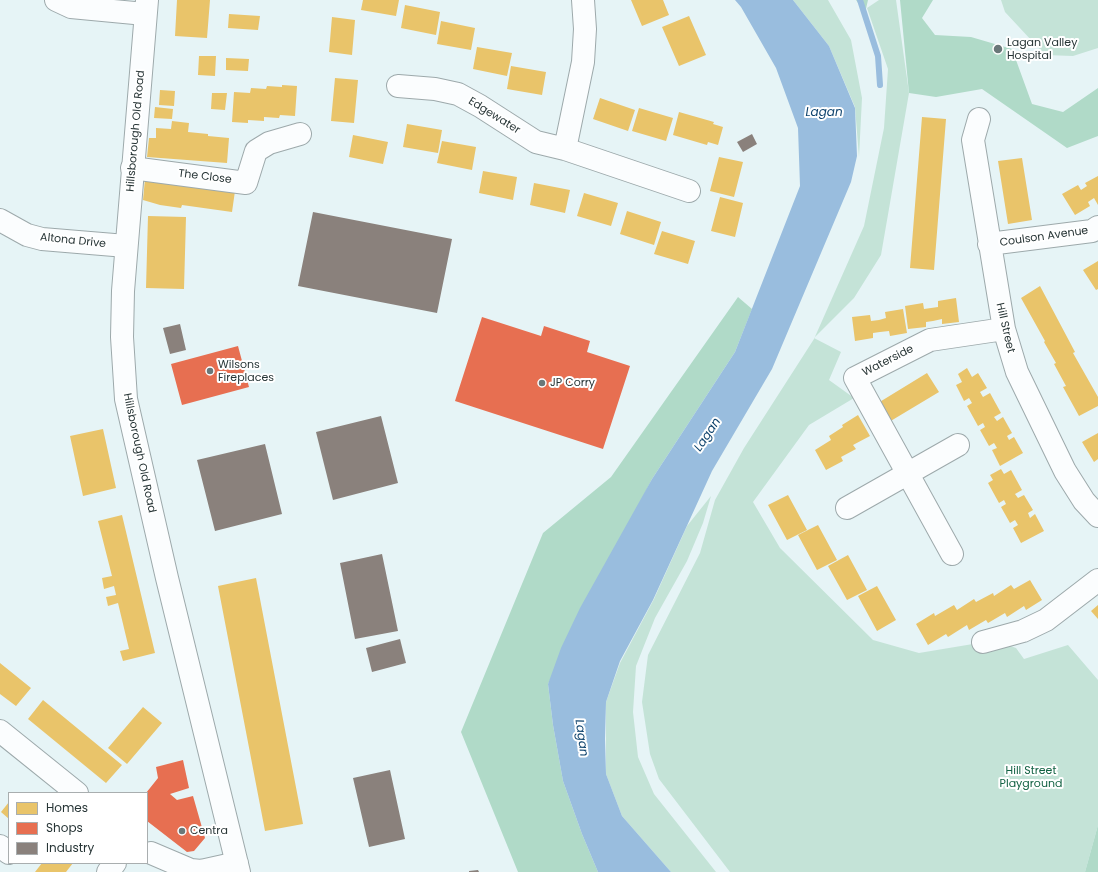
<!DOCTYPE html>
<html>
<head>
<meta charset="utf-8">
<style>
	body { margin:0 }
	#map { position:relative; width:1098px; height:872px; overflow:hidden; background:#e6f4f6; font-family:Poppins,sans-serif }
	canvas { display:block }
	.legend { position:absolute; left:8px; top:792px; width:140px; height:72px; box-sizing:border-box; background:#fff; border:1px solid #a9aeaf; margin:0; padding:5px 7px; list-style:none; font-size:12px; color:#273536 }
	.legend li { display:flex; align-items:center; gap:8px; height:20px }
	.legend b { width:20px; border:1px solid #a9aeaf }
</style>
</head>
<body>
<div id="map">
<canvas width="1098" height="872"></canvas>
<ul class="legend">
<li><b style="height:11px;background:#e9c46a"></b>Homes</li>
<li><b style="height:11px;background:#e76f51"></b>Shops</li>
<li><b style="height:11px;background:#8a817c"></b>Industry</li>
</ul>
</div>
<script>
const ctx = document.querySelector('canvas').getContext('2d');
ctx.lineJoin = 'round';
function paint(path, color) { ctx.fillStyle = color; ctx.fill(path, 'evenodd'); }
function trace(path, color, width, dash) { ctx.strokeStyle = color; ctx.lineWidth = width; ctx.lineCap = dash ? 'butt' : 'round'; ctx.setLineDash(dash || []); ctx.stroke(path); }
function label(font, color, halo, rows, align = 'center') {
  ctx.font = font + ' Poppins,sans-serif'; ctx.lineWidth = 4; ctx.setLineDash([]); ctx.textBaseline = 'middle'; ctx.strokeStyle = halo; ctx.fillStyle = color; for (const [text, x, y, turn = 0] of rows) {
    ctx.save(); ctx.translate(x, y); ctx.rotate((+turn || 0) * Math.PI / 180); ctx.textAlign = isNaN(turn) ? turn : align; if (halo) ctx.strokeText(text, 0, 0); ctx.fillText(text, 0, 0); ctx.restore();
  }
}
paint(new Path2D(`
	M793,0H828L851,40L862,98L859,157L855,107L829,46Z
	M879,0H896L909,93L881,255L854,298L814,338L841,352L829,380L854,398L809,425L753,502L780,548L873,640L919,653L973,644H1005L1016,648L1024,659L1068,645L1098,680V825L1085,872H730L659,779L650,754L642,702L648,655L700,553L715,500L744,448L814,339L864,226L884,128L888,69L867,8Z
	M1001,0H1098V48L1073,56L1045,55L1005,12Z
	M711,496L703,523L687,561L655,618L636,666L633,712L638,757L654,794L716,872H671L622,816L606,774V702L620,663L654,599L687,526Z`), '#c4e3d7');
paint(new Path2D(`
	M856,0H868L865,13Z
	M900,0H933L922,18L935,35L971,37L1012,49L1032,104L1063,112L1098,88V136L1067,148L982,89L936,97L909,93Z
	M738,297L752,309L735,352L652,479L548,684L553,725L563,781L582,834L598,872H518L461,732L543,533L611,477Z
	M1098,825V872H1085Z`), '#b0dac8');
paint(new Path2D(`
	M735,0H793L829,46L855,108L857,156L851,182L772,369L712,471L653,600L620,661L606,702L605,739L606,774L622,816L671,872H598L582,834L563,781L553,725L548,684L561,648L580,608L652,479L735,352L800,186L798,128L776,68L741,7Z`), '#99bdde');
paint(new Path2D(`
	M177,0H210L207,38L175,36Z
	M363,0H399L396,16L361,10Z
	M631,0H663L669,15L642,26Z
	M405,5L440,12L436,35L401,28Z
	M229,14L260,16L258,30L228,28Z
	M689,16L706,55L679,66L662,27Z
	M332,17L355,20L352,55L329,52Z
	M441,21L475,28L471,50L437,44Z
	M477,47L512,53L507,76L473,69Z
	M199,56H216L215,76L198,75Z
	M226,58L249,59L248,71L226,70Z
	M511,66L546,72L542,95L507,89Z
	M335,78L358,80L354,123L331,121Z
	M282,85L297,86L295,116L280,115L279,118L264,117V121L248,120V123L232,122L234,92L250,93L251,88L266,89L267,86L282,87Z
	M160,90L175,91L174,106L159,105Z
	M212,93H227L225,110L211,109Z
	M600,98L635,110L628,131L593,119Z
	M155,107L173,109L172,119L154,118Z
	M639,108L673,118L666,141L632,131Z
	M679,112L714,122L713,124L723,127L718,145L708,142L707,145L673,135Z
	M922,117L946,119L934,270L910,268Z
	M172,121L189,123L188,132L208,134V136L229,138L227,163L147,157L149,138H156V128L171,129Z
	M407,124L442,130L438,153L403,147Z
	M353,135L388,142L383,164L349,157Z
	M442,141L476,147L472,170L437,163Z
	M719,157L743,162L734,197L710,191Z
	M1022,158L1032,220L1008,224L998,161Z
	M483,171L517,177L513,200L479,193Z
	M1098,176V205L1094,198L1088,202L1090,206L1075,215L1062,194L1078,185L1081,190L1087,186L1085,183Z
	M145,179L235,191L232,212L182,205L181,208L160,205L143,200Z
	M534,183L570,190L565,213L530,205Z
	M584,193L618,203L611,226L577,216Z
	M720,197L743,203L735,237L711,231Z
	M627,211L661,222L654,245L620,234Z
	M148,216L186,217L184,289L146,288Z
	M662,231L695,241L688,264L654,254Z
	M1098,261V289L1096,290L1083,270Z
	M1040,286L1075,352L1073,353L1098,397V406L1079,416L1063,387L1066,386L1054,364L1056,363L1044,342L1045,341L1021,298Z
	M956,298L959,322L942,324V319L933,321L926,322V327L908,329L905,306L923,303L924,309L938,307V301Z
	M903,309L907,333L890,336L889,331L880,332L873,333V338L855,341L852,317L870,315L871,321L879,320L886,318L885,312Z
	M967,368L972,377L978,373L987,388L980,392L983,397L990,393L1001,413L994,417L997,421L1003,417L1012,433L1007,436L1009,440L1014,437L1023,453L1000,466L992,450L997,448L994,443L989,446L980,430L985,427L983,423L978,426L967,406L972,403L969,398L964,401L956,385L962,382L958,374Z
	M927,373L939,392L889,422L878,403Z
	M858,415L870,436L853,445L856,449L841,457L843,461L826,470L815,450L831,440L829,436L843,427L842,425Z
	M103,429L116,488L83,496L70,436Z
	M1098,433V459L1094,462L1082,442Z
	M1001,469L1004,474L1011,470L1022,490L1015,494L1018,498L1024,495L1033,510L1028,513L1030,518L1035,514L1044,531L1021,543L1013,528L1018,525L1015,520L1010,523L1001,507L1006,504L1004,500L999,503L988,483L993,480L990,475Z
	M788,495L807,530L787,540L768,505Z
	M122,515L155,653L123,661L120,651L129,649L118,603L108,606L106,597L116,595L114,586L104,589L102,578L112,576L98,521Z
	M818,525L837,560L817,570L798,535Z
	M848,555L867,590L847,600L828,566Z
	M256,578L303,824L265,831L218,586Z
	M1030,580L1042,600L1026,610L1024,606L1007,617L1005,613L988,623L986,620L969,630L967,625L948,637L946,634L928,645L916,624L934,613L935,616L954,605L957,610L974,599L976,602L993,593L994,596L1011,585L1014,589Z
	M877,586L896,620L877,631L858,596Z
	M1098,605V619L1091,611Z
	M0,663L31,688L16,706L0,694Z
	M43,700L122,765L106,783L28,719Z
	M143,707L162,723L127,764L108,748Z
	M9,802V819L1,812Z
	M42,863H73L66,872H35Z`), '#e9c46a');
paint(new Path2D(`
	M482,317L541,336L544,326L590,341L587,352L630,366L603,449L455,401Z
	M238,346L249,387L182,405L171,364Z
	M183,760L189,788L170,794L177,800L193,796L205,838L194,851L187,852L147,821L146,793L158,778L156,767Z`), '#e76f51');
paint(new Path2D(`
	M752,134L757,144L743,152L737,142Z
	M313,212L452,239L437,313L298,286Z
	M180,324L186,350L170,354L163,328Z
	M381,416L398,483L333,500L316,432Z
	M265,444L282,514L215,531L197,460Z
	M382,554L398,631L355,639L340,563Z
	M400,639L406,663L372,672L366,648Z
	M390,770L405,839L369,847L353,778Z
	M478,870L479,872H469V871Z`), '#8a817c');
trace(new Path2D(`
	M860,0L878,56L880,85`), '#99bdde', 6);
const minor = new Path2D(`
	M56,0L71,7L145,14
	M398,86L435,89L458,94L480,106L536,142L565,149L689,191
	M979,119L973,140L1004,329L1017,372L1065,471L1084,501L1098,516
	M565,149L583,62L585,29L583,0
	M132,168L246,183L256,151L269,143L300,134
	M0,220L27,235L42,239L126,246
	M989,244L1092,231L1098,227
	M847,508L958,445
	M952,554L855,378L930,340L1004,329
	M983,642L1023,631L1046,620L1098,580
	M0,846L9,853
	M108,872L115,863`);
const tertiary = new Path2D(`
	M147,0L123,291L122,337L126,399L167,578L239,872
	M0,731L77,793
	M151,853L191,870L201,871L237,863`);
trace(minor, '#9da9ab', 24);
trace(tertiary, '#9da9ab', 24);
trace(minor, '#fbfdfe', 22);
trace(tertiary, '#fbfdfe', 22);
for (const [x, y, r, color] of [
	[998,49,5,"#6a7879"],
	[210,371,4,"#6a7879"],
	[542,383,4,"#6a7879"],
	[182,831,4,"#6a7879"]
]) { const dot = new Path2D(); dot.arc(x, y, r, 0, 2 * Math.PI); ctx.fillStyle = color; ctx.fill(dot); trace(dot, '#fff', 1.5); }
label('11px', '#273536', '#fff', [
	["Lagan Valley",1007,43],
	["Hospital",1007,56],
	["Wilsons",218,365],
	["Fireplaces",218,378],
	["JP Corry",550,383],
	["Centra",190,831]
], 'left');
label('11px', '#273536', '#fff', [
	["Edgewater",494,116,32],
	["Hillsborough Old Road",136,131,-85],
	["The Close",205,177,7],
	["Coulson Avenue",1044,237,-8],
	["Altona Drive",73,241,6],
	["Hill Street",1005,328,77],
	["Waterside",888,361,-27],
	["Hillsborough Old Road",139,453,78]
]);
label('11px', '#126243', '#fff', [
	["Hill Street",1031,771],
	["Playground",1031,784]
]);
label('italic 12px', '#0e436d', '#fff', [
	["Lagan",824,113],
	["Lagan",708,435,-56],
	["Lagan",581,738,82]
]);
</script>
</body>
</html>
